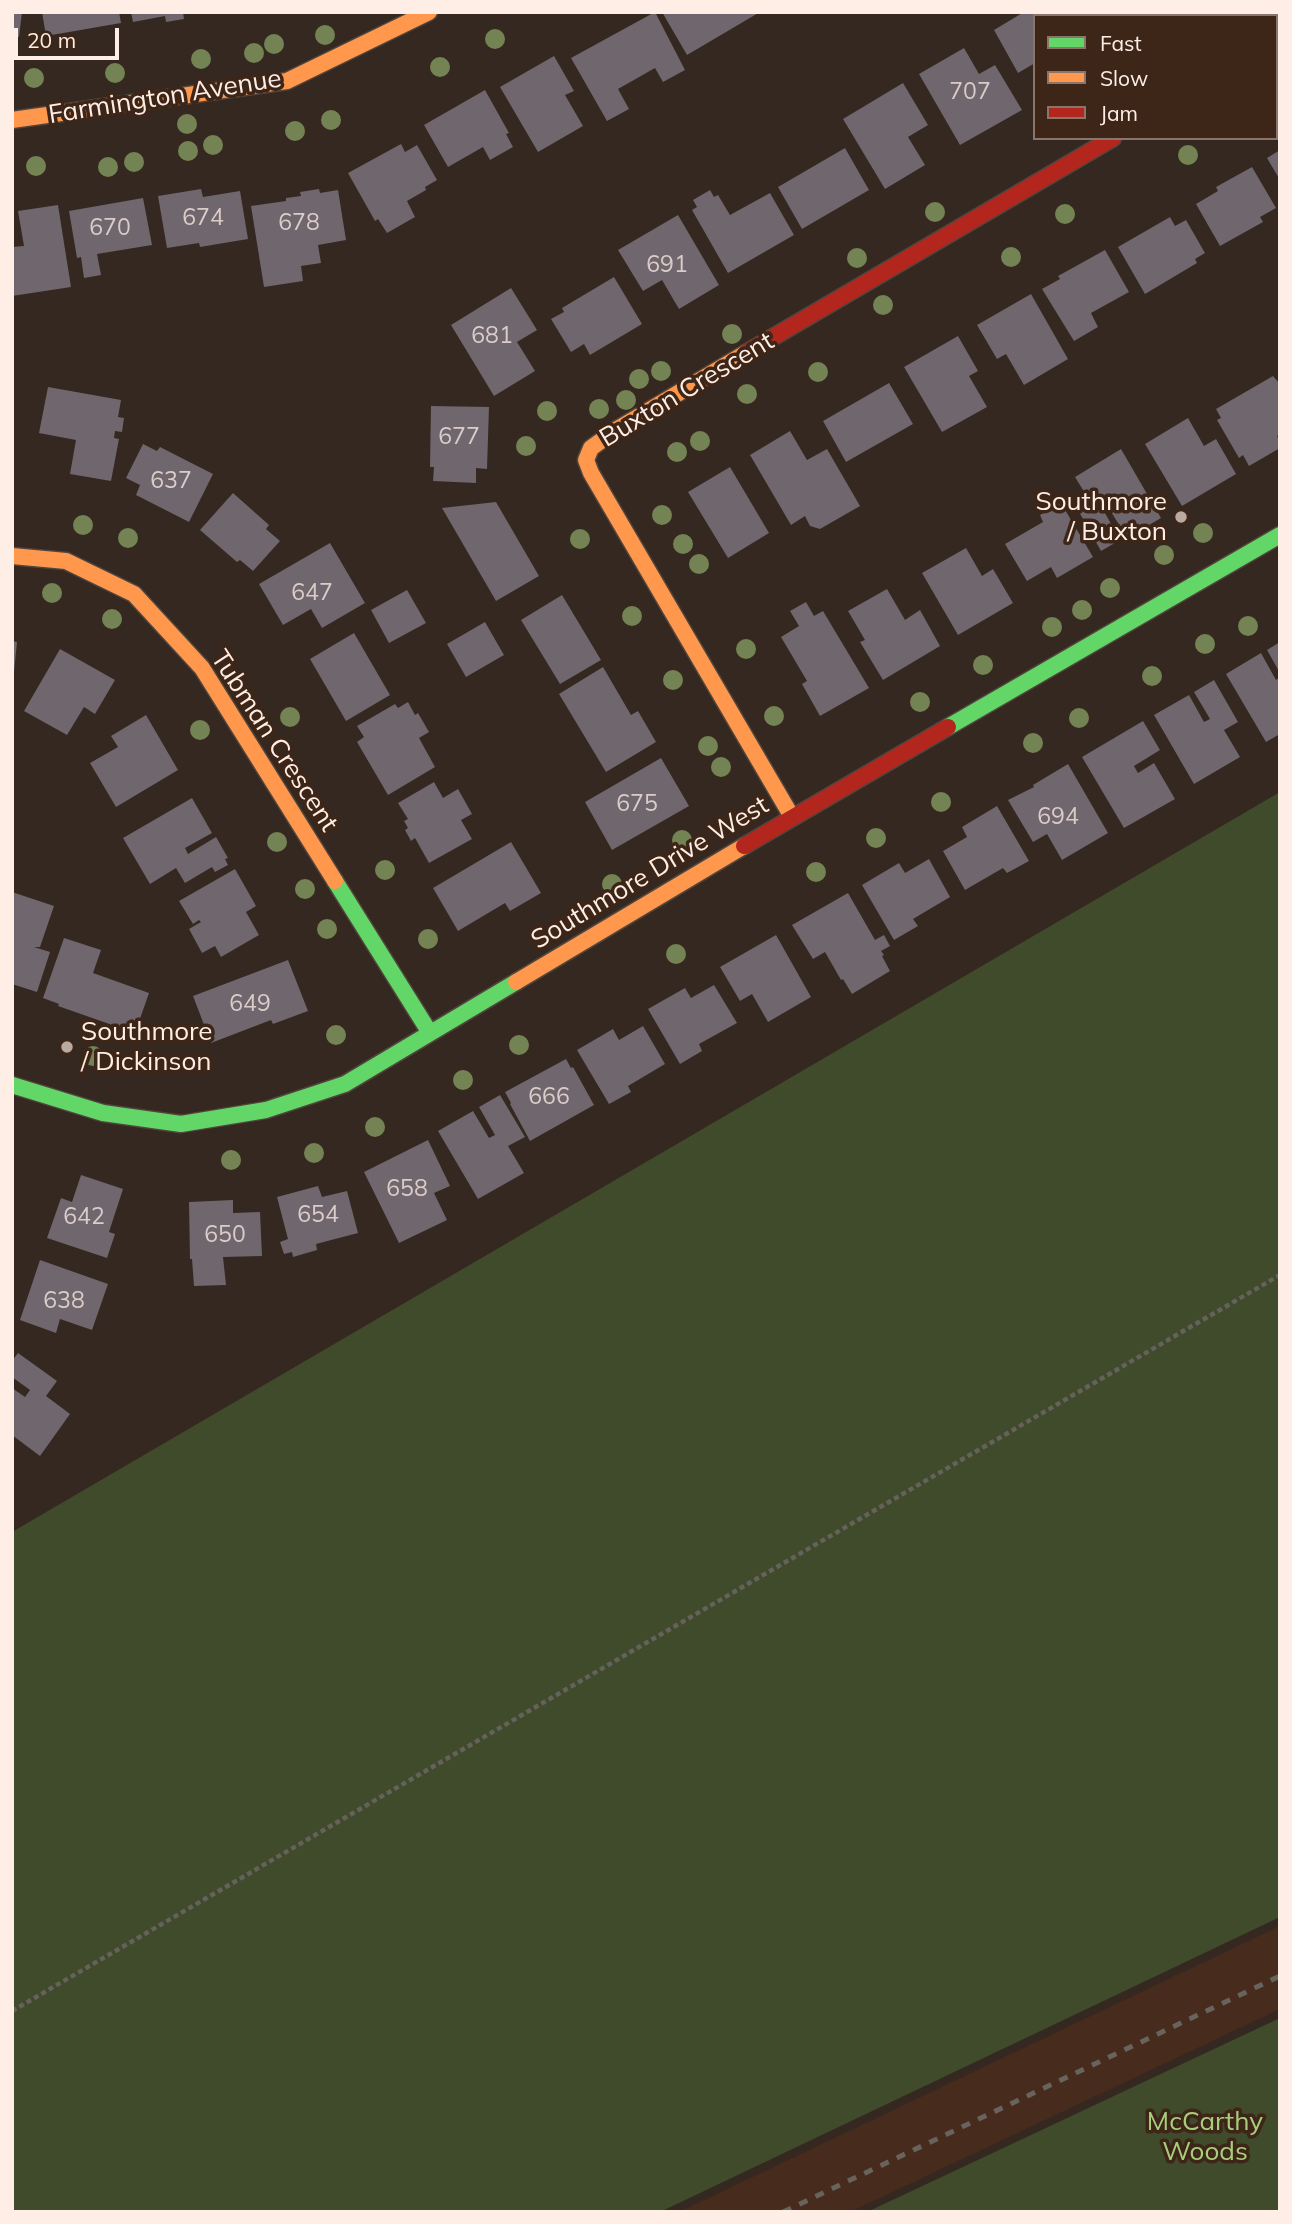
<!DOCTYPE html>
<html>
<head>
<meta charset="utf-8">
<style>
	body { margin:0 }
	#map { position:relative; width:1292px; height:2224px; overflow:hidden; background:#352820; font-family:Mulish,sans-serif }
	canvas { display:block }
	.frame { position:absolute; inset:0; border:14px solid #ffeee6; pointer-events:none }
	.legend { position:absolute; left:1033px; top:14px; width:245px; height:126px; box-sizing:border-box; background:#3d2518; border:2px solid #8b756a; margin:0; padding:9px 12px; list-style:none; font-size:21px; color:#ffeee6 }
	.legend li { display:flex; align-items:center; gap:14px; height:35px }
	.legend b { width:35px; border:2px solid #8b756a }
	.scale { position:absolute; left:14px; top:28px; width:105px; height:32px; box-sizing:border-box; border:4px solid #ffeee6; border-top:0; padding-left:9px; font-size:21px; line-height:24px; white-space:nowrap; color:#ffeee6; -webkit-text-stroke:5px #3d2518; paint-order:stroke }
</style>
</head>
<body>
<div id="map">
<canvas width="1292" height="2224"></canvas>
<div class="frame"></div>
<ul class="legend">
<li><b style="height:9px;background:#63d668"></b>Fast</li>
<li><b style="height:9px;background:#ff974d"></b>Slow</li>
<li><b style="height:9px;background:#b3261e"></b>Jam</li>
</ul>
<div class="scale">20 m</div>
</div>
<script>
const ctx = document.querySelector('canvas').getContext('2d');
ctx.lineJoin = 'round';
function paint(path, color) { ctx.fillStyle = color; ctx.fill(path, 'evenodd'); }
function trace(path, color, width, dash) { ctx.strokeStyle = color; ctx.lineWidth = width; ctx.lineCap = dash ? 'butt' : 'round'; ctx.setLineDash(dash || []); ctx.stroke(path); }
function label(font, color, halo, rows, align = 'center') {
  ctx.font = font + ' Mulish,sans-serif'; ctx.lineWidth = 7; ctx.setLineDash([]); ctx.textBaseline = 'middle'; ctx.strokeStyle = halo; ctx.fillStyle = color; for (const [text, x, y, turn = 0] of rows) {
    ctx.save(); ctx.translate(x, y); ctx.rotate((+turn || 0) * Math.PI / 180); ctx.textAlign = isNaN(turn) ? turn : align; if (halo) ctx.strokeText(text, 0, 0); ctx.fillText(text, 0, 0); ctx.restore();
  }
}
paint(new Path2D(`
	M1280,1926V2009L850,2212H679Z`), '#472b1c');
paint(new Path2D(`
	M1280,792V1917L660,2212H12V1532Z
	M1280,2018V2212H867Z`), '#3f4b2a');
paint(new Path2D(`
	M12,12H22L19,37L12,36Z
	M42,12H119L121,23L46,36Z
	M131,12H183L184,19L166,22L165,16L133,22Z
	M655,12L685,70L663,82L655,68L618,89L629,109L607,121L571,58Z
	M662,12H760L687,55Z
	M1024,12H1064L1066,16H1035V63L1018,73L994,30Z
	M1090,12H1147L1149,16H1092Z
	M964,48L979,74L995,65L1022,110L960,145L919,74Z
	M554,56L574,91L565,95L583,126L538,152L500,87Z
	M903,83L928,125L908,137L925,165L885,189L843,119Z
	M485,90L509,133L506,134L513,147L490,160L483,147L448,167L424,125Z
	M401,144L405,152L417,145L437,180L425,187L426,190L407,201L415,217L387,233L378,219L375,221L348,173Z
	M845,148L869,190L802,229L778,187Z
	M1280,150V180L1267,158Z
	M1252,167L1276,208L1260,217L1263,222L1220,246L1196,204L1218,191L1216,187Z
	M201,189L203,197L240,191L248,239L200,247L199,243L167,248L158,196Z
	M319,189L320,193L338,190L346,240L318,245L321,263L301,266L303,281L264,287L251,206L286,201V198L301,196L300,192Z
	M710,190L714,197L718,195L730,215L770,193L794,235L728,273L692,210L697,207L693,200Z
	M143,198L152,245L97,254L101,275L84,278L81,257L77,258L69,211Z
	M58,205L71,287L12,296V247L24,246L18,211Z
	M678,215L719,285L679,309L662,280L643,291L618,250Z
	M1170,217L1175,226L1186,220L1205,253L1195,259L1197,263L1145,294L1118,247Z
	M1105,250L1129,292L1091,313L1098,327L1074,341L1042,289L1060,279L1058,276Z
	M614,277L642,324L590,355L584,344L571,352L551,319L564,312L562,308Z
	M511,288L537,330L517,342L535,371L494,396L451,325Z
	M1031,294L1068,359L1024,385L1006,354L997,359L977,325Z
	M958,336L978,371L969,376L987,407L942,432L904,367Z
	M1273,376L1280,384V434L1277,436L1280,442V448L1249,466L1243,455L1239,458L1217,420L1221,418L1216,409Z
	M889,383L913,424L846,462L823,421Z
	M48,387L121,400L118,417L124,418L122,432L115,431L114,438L119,439L111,481L70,474L76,440L39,433Z
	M431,406L489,407L487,469L476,468V483L433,481L434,467H430Z
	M1188,418L1204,446L1216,439L1236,474L1182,506L1145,444Z
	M790,431L807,460L827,449L860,506L820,529L810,526L805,516L791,525L750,455Z
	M143,444L157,451L160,447L213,474L189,522L136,495L140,485L126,478Z
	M1121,449L1161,518L1127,538L1110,510L1105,513L1120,540L1101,551L1078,510L1091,503L1075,477Z
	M730,467L769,533L728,558L688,492Z
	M233,493L269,525L266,529L280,541L253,571L240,560L237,562L200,530Z
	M496,502L539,576L496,601L442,508Z
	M1061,503L1093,557L1057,578L1051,567L1027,581L1005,544L1043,522L1040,515Z
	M330,543L365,603L322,628L311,609L283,625L259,584Z
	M966,548L982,576L993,569L1013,603L958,635L922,573Z
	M887,589L905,620L920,610L940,646L883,680L860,642L865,640L848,611Z
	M407,590L426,623L389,643L371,610Z
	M562,595L601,660L560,684L521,620Z
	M806,602L814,616L823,611L869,688L820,716L802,684L807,681L781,637L799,626L790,611Z
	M485,622L504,655L466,677L447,644Z
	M354,633L390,695L346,721L310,659Z
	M12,641L17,642L14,672H12Z
	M1280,642V673L1267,650Z
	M60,649L115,680L95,714L84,707L67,735L24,711Z
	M1261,653L1276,680L1280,677V734L1266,742L1226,674Z
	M603,667L631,715L638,711L656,742L606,772L559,694Z
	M1214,680L1238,722L1224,730L1240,757L1194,784L1154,715L1189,695L1204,722L1210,719L1194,692Z
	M408,702L415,715L418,713L429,732L419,738L435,767L388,795L357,742L364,737L357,726L395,704L398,708Z
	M146,715L178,770L116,807L90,763L118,747L111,736Z
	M1143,721L1160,750L1134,766L1138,773L1154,763L1175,799L1124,828L1082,757Z
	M661,758L689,806L612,850L585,802Z
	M1068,764L1108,833L1062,860L1047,834L1033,842L1008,800L1034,787L1033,785Z
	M434,782L443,798L458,789L472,814L461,820L472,839L429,863L415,838L411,841L405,830L408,828L404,821L408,819L398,803Z
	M192,798L212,833L185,848L188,854L216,837L228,858L225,859L228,865L215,872L212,867L185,883L176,868L150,884L123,838Z
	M997,806L1029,861L1007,873L1003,868L965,890L943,851L967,837L962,827Z
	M511,842L541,893L510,911L505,903L458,931L433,888Z
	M929,859L950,897L913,919L918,926L894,940L862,885L899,863L905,873Z
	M235,869L256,906L246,912L259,935L221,957L215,946L202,953L189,929L201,922L199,920L193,924L179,901Z
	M12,892L54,906L40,947H34L50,952L37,992L12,984Z
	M848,893L875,940L884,935L890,946L881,951L884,955L882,956L890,971L852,994L843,979L841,980L825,952L813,959L792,925Z
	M776,935L811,997L768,1022L752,994L740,1001L720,967Z
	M64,938L101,950L93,973L149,993L135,1033L58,1006L59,1004L43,998Z
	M288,960L308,1011L273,1024L271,1020L211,1043L193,996Z
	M714,985L737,1023L699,1044L702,1051L680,1064L648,1009L685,988L691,998Z
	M643,1026L665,1064L628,1086L631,1092L609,1104L577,1050L613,1029L619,1040Z
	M566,1059L571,1068L573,1067L594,1105L530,1141L510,1104L511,1103L505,1092Z
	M500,1095L525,1137L508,1146L524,1173L478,1199L438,1131L473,1111L489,1138L495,1135L479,1107Z
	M428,1140L450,1186L434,1193L447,1220L399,1243L364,1172Z
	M81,1175L123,1189L109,1232L115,1234L107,1258L47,1238L61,1198L72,1202Z
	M318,1186L322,1197L347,1191L358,1233L316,1244L317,1250L293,1257L292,1252L284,1254L280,1242L288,1239L277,1197Z
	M233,1200V1213L260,1212L262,1256L223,1257L226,1285L194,1286L192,1259H190L189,1202Z
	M40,1260L108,1284L92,1330L60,1319L56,1333L20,1320Z
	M18,1353L57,1381L46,1396L70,1414L40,1456L12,1435V1388L25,1397L30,1390L12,1377V1361Z`), '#6f666e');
const street = new Path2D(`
	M1221,12L1223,16
	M1276,43L1280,41`);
const fast = new Path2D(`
	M948,727L1280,535
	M335,881L430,1033
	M12,1085L103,1113L181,1124L266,1110L345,1084L516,982`);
const slow = new Path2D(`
	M12,120L287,81L429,12
	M746,353L616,430L591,448L586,460L591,473L792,817
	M12,556L66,561L134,594L202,668L335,881
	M516,982L744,846`);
const jam = new Path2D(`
	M746,353L1113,138
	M744,846L948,727`);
trace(street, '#50453d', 42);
trace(fast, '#50453d', 19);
trace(slow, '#50453d', 19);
trace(jam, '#50453d', 19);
trace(new Path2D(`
	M12,2011L1280,1275`), '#65625d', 4.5, [5, 3.5]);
trace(street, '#5e5c58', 38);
trace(fast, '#63d668', 16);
trace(slow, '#ff974d', 16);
trace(jam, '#b3261e', 16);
trace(new Path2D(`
	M783,2212L1280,1976`), '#67635d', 5, [9, 9]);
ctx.fillStyle = '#748353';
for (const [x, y] of [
	[325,35],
	[495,39],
	[274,44],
	[254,53],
	[201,59],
	[440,67],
	[115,73],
	[34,78],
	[331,120],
	[187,124],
	[295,131],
	[213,145],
	[188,151],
	[1188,155],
	[134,162],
	[36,166],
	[108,167],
	[935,212],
	[1065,214],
	[1011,257],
	[857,258],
	[883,305],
	[732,334],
	[661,371],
	[818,372],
	[639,379],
	[747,394],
	[626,400],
	[599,409],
	[547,411],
	[700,441],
	[526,446],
	[677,452],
	[662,515],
	[83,525],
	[1203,533],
	[128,538],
	[580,539],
	[683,544],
	[1164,555],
	[699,564],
	[1110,588],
	[52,593],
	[1082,610],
	[632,616],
	[112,619],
	[1248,626],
	[1052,627],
	[1205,644],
	[746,649],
	[983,665],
	[1152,676],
	[673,680],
	[920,702],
	[774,716],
	[290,717],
	[1079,718],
	[200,730],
	[1033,743],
	[708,746],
	[721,767],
	[941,802],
	[876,838],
	[682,840],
	[277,842],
	[385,870],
	[816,872],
	[612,884],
	[305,889],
	[327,929],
	[428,939],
	[676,954],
	[336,1035],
	[519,1045],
	[93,1056],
	[463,1080],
	[375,1127],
	[314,1153],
	[231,1160]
]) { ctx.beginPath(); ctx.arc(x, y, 10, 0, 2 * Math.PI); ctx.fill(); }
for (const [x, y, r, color] of [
	[1181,517,7,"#b8a9a1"],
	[67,1047,7,"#b8a9a1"]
]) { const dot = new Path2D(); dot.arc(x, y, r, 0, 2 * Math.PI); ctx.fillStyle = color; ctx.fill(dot); trace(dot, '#3d2518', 2.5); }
label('23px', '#dbccc8', null, [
	["707",970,92],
	["674",203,218],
	["678",299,223],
	["670",110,228],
	["691",667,265],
	["681",492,336],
	["677",459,437],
	["637",171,481],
	["647",312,593],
	["675",637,804],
	["694",1058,817],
	["649",250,1004],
	["666",549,1097],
	["658",407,1189],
	["654",318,1215],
	["642",84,1217],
	["650",225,1235],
	["638",64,1301]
]);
label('26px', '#ffeee6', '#3d2518', [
	["Farmington Avenue",165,97,-9],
	["Buxton Crescent",687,390,-31],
	["Tubman Crescent",274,741,57],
	["Southmore Drive West",650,873,-31]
]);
label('26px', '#ffeee6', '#3d2518', [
	["Southmore",1167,502],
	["/ Buxton",1167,532],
	["Southmore",81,1032,"left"],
	["/ Dickinson",81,1062,"left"]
], 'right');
label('26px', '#a7cd7d', '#3d2518', [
	["McCarthy",1205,2122],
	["Woods",1205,2152]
]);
</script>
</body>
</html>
